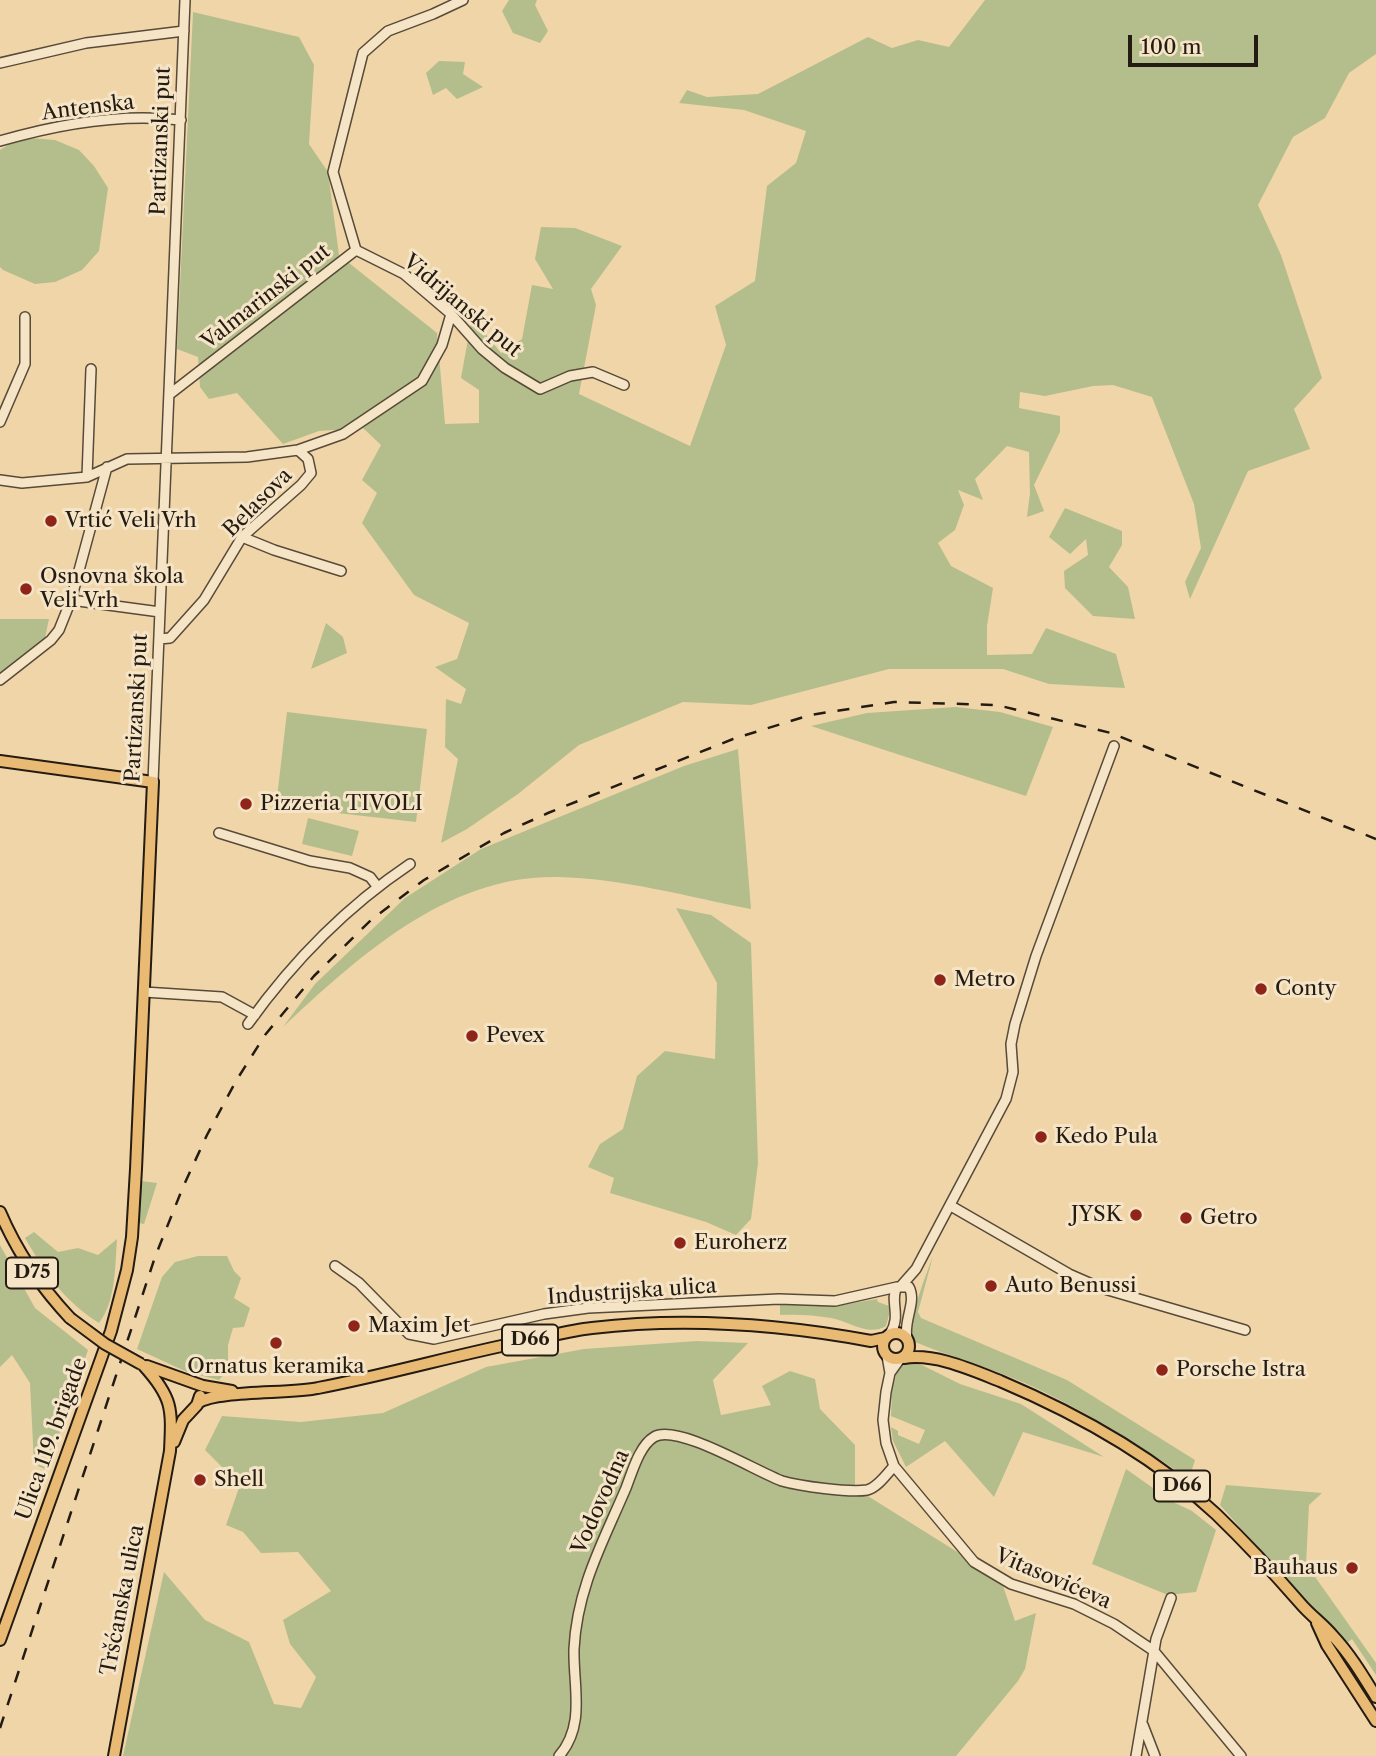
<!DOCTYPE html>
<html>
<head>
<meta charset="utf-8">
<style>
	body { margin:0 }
	#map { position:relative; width:1376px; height:1756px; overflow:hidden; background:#f0d5a8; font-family:"Libre Caslon Text",serif }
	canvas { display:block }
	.scale { position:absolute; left:1128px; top:35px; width:130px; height:32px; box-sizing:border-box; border:4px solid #241b13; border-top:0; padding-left:9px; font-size:21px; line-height:24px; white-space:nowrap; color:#241b13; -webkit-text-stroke:5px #f5e4c6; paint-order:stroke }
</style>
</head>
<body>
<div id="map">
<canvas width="1376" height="1756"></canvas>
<div class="scale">100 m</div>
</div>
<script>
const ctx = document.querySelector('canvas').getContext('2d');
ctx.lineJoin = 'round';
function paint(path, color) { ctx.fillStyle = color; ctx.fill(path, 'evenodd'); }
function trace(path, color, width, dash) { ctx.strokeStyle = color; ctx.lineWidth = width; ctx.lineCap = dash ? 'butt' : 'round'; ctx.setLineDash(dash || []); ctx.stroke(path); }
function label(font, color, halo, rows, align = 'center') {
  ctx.font = font + ' "Libre Caslon Text",serif'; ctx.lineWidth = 6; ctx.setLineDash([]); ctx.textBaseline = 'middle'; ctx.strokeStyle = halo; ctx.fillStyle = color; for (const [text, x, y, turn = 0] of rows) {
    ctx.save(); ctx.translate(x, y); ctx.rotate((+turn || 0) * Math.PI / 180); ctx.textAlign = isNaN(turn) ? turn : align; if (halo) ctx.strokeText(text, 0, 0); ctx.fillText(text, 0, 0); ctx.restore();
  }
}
paint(new Path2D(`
	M509,0H537L535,5L548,31L540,43L513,33L502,11Z
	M985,0H1376V54L1349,73L1325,118L1293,137L1258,205L1281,255L1322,378L1294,409L1310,449L1248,471L1190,599L1185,582L1201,548L1194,504L1152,397L1113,385L1093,386L1045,396L1020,392L1019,408L1060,416V432L1034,485L1044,511L1027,517L1030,493L1029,452L1007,446L975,479L983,500L958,490L964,505L955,530L938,543L951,566L993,588L987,626V655L1032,654L1046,628L1116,654L1125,688L1049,684L1003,669H889L751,705L683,702L579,745L518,794L467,829L441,843L458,759L445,747L446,699L461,704L466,689L435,667L457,659L469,623L414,595L362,523L377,493L362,480L381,445L363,428L319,431L283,444L237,393L209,399L200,387L198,357L177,349L193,12L299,37L314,65L309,144L328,172L339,255L437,333L445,424L479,423V390L461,378L472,317L501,353L522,339L532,285L553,289L535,259L541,227L575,228L622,246L591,289L596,305L579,394L690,446L726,345L715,306L755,281L767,186L796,163L806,131L744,110L679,103L687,90L707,97L758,94L868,37L892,48L918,40L949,47Z
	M439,61L465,62L463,74L483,87L457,99L446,88L433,95L426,73Z
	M30,138L55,140L79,150L94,166L108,188L99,251L82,270L55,282L35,284L3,270L0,267V150L11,143Z
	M1065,508L1122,531V545L1109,567L1128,587L1135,619L1093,616L1065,588L1064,571L1088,555L1086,539L1070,554L1049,537Z
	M0,619H49L45,638L0,673Z
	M326,623L343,637L347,653L311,669Z
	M956,707L1000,712L1053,727L1026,796L811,726L867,713Z
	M287,712L427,729L416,822L276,806Z
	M738,749L751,909C688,897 622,878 557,877C447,875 358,957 283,1027L315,984L405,898L481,849L684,766Z
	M308,818L359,831L352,856L302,844Z
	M676,908L711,915L751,943L758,1163L751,1219L736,1235L706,1222L610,1193L614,1178L588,1167L600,1144L623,1129L637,1076L665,1051L715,1059L717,983Z
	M141,1181L157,1183L144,1224L139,1223Z
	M34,1232L58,1252L78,1248L98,1255L117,1239C115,1266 116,1301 99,1323C63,1300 46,1274 25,1238Z
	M0,1245L35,1308L88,1350L47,1470L34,1464L30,1383L12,1355L0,1367Z
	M198,1256H227L234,1271L241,1278L234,1298L250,1308L244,1327L233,1328L228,1345V1370L219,1380L187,1372L137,1349L162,1277L175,1262Z
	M933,1256L918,1312L921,1318L1067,1380L1195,1460L1189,1479C1137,1444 1084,1410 1027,1384C990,1368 952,1357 915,1342C904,1327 927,1273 933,1256Z
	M877,1299L878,1302L889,1306L890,1311L886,1326C868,1337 849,1321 831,1318C814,1315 797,1314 780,1315V1303L847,1304Z
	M697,1341L748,1343L713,1380L721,1415L771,1405L762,1386L790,1371L815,1379L820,1409L855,1445V1488L959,1553L971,1566L1003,1586L1015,1621L1036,1613L1025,1669L1018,1681L956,1756H123L164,1572L205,1620L249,1642L274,1704L301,1708L316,1677L290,1644L283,1620L331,1591L298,1552L261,1553L243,1532L226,1525L240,1485L205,1450L222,1416L301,1422L383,1413L486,1367L584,1349Z
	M909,1362L922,1365L960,1384L1021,1404L1104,1457L1023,1432L994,1497L945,1441L906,1467L893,1441L891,1427L898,1431V1435L919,1444L925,1430L891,1416L892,1391L898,1368Z
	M1126,1469L1173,1502L1192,1511L1216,1530L1196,1592L1168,1595L1092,1564Z
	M1226,1485L1322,1493L1309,1505L1306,1564L1376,1663V1675L1352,1639L1347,1643L1325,1622L1220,1505Z`), '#b4be8c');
const minor = new Path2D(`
	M0,63L86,43L184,31
	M0,141C58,124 121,113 181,120
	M356,250L404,274L451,314L482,349L505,368L540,389L570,376L593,372L624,385
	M170,394L356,250L333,172L363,53L388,31L433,14L463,0
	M0,422L25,364V317
	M87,477L91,369
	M0,480L22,483L87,477L127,459L247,457L298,450L343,434L422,381L442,345L451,314
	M242,537L274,550L341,571
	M71,600L160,612
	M159,639L170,638L204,600L242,537L301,485L311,473L308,459L298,450
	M0,680L51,640L59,630L71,600L107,467
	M153,782L185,0
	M219,833L310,861L350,868L370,877L377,886
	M144,992L222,997L255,1015
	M248,1024C293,961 346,907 410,864
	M951,1206L1069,1274L1101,1288L1245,1330
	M335,1266L359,1283L409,1334L434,1339L544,1314L588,1308L779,1299L835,1301L897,1287
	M901,1286L916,1269L1006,1099L1013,1072L1011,1044L1015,1024L1036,956L1114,746
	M890,1334C902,1315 889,1301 897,1287H909C917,1302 903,1321 907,1338
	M887,1356L890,1373
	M900,1359L890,1373L886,1392L883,1420L886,1443L894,1466L974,1562L1011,1584L1074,1604L1114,1624L1154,1651L1241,1756
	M1143,1725L1155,1756
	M559,1756C586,1725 573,1686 574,1649C577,1588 603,1542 626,1488C632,1473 639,1446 654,1437C677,1423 757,1472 782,1481C799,1486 850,1493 867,1490C877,1488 887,1474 894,1466
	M1136,1756L1156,1639L1171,1598`);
const major = new Path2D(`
	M0,761L153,782L136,1169L132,1237L127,1270L111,1331L0,1640
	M0,1212C17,1252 40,1286 70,1318
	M883 1346a13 13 0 1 1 26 0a13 13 0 1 1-26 0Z
	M904,1358C935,1353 972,1370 1000,1381C1078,1414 1154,1456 1216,1514C1245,1542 1273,1572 1300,1603C1310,1615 1323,1624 1333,1636C1350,1654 1363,1676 1376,1697
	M147,1366L203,1386L232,1391
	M198,1403C215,1390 292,1394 318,1388C391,1374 462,1353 535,1339C554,1335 573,1330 592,1328C686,1317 779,1324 871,1341L885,1338
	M174,1442L183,1420L197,1405L200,1396
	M1317,1623L1327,1645L1376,1721
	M114,1756L170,1451C172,1409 173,1398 144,1366`);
trace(minor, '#574a38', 12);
trace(major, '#241b13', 14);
trace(minor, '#f5e4c6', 9);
trace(major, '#e8ba74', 10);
trace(new Path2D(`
	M0,1728L155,1257L183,1187L207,1135L236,1081L265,1035L314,976L371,920L424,880L504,833L548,813L733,739L810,715L894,702L997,705L1111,733L1376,839`), '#241b13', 2.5, [12, 12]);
const majorBridge = new Path2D(`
	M70,1318L105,1344L141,1364`);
trace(majorBridge, '#241b13', 14, []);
trace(majorBridge, '#e8ba74', 10);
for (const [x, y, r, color] of [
	[51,521,7,"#8f2418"],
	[26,589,7,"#8f2418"],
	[246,804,7,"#8f2418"],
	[940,980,7,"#8f2418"],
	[1261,989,7,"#8f2418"],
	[472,1036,7,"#8f2418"],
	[1041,1137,7,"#8f2418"],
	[1136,1215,7,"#8f2418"],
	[1186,1218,7,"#8f2418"],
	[680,1243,7,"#8f2418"],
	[991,1286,7,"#8f2418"],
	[354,1326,7,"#8f2418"],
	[276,1343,7,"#8f2418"],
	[1162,1370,7,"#8f2418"],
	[200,1480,7,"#8f2418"],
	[1352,1568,7,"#8f2418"]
]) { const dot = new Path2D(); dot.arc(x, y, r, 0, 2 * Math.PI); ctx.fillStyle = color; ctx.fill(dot); trace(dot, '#f5e4c6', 2.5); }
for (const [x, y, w] of [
	[32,1273,52],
	[530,1340,56],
	[1182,1486,56]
]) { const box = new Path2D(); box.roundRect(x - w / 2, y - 15.5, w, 31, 5); ctx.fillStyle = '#f5e4c6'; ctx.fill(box); trace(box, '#241b13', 2); }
label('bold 19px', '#241b13', null, [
	["D75",32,1273],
	["D66",530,1340],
	["D66",1182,1486]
]);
label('21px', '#241b13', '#f5e4c6', [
	["Antenska",88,108,-7],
	["Partizanski put",161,141,-88],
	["Valmarinski put",266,297,-38],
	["Vidrijanski put",462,306,40],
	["Belasova",258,503,-45],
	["Partizanski put",137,708,-87],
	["Industrijska ulica",632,1292,-4],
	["Ulica 119. brigade",52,1439,-70],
	["Vodovodna",601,1502,-66],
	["Vitasovićeva",1053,1579,23],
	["Tršćanska ulica",123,1600,-79]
]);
label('21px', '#241b13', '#f5e4c6', [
	["Vrtić Veli Vrh",65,521],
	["Osnovna škola",40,577],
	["Veli Vrh",40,601],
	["Pizzeria TIVOLI",260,804],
	["Metro",954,980],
	["Conty",1275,989],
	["Pevex",486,1036],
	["Kedo Pula",1055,1137],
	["JYSK",1122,1215,"right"],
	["Getro",1200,1218],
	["Euroherz",694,1243],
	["Auto Benussi",1005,1286],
	["Maxim Jet",368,1326],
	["Ornatus keramika",276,1367,"center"],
	["Porsche Istra",1176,1370],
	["Shell",214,1480],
	["Bauhaus",1338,1568,"right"]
], 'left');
</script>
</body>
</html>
